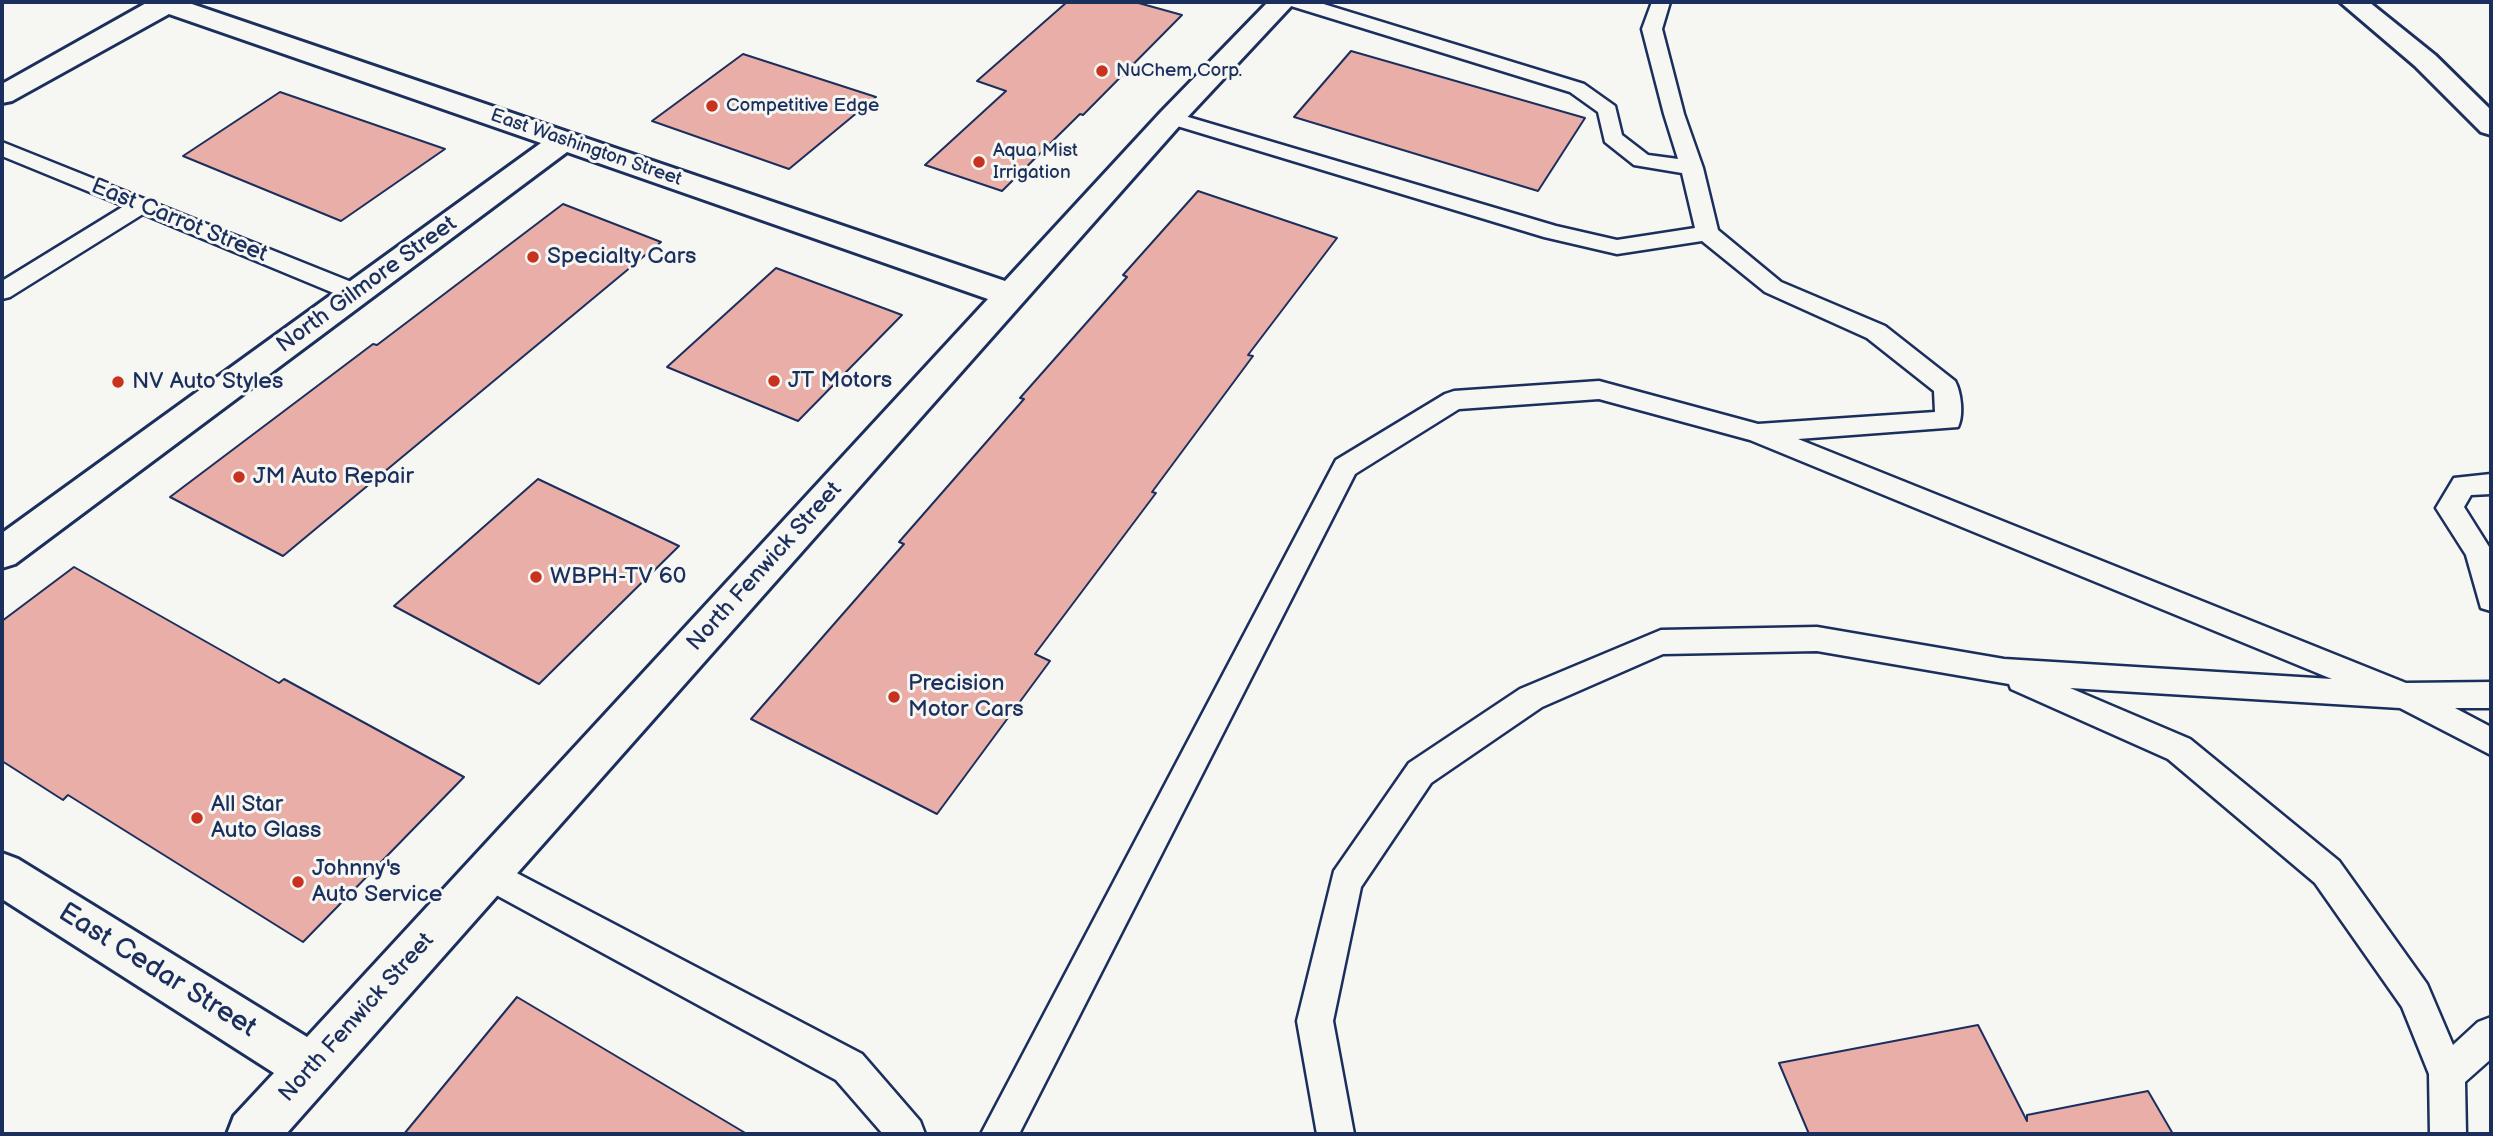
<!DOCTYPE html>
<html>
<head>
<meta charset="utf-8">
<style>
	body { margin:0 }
	#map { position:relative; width:2493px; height:1136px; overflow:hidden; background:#f6f6f2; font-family:"Balsamiq Sans",sans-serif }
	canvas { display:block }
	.frame { position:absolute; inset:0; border:4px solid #1b2f5e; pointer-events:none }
</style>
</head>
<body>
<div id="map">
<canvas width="2493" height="1136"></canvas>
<div class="frame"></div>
</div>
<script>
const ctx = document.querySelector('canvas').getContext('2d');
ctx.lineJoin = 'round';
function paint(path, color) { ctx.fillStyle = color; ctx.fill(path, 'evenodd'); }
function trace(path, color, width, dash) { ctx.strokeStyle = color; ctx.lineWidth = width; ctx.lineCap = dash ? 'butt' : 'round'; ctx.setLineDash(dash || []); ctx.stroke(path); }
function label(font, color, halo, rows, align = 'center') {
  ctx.font = font + ' "Balsamiq Sans",sans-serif'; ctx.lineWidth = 6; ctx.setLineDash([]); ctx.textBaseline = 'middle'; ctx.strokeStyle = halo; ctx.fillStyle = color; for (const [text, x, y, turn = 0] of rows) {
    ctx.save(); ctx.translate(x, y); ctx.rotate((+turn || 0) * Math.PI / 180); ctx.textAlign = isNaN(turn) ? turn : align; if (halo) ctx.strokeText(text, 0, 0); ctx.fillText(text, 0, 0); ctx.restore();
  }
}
const building = new Path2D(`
	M1067,2H1135L1182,15L1083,115L1080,114L1002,191L925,165L1006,91L977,81Z
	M1351,51L1585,118L1538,191L1294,117Z
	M743,54L876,97L789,169L652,121Z
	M280,92L445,149L341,221L183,156Z
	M1198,191L1337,238L1248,355L1253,356L1152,492L1156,493L1035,654L1050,661L937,814L751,719L904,544L899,542L1024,399L1020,398L1127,277L1123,275Z
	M563,204L661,242L283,556L170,497L373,344L377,345Z
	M776,268L902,315L798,421L667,367Z
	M538,479L679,546L539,684L394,606Z
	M74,567L279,683L284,679L464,777L303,942L68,795L63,800L2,761V621Z
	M517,997L747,1134H404Z
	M1978,1025L2027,1121V1115L2148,1091L2173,1134H1809L1779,1063Z`);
paint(building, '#e9aea7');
trace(building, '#1b2f5e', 2);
const service = new Path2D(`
	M1289,2H1317L1584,84L1615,106L1622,135L1648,155L1678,159L1664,114L1642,29L1652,2H1670L1662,29L1684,114L1703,168L1718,230L1781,282L1885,326L1955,381C1961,392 1964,415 1958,427L1798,439L2406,683L2491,682V708H2455L2491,727V755L2400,708L2070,688L2190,739L2339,861L2427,984L2453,1045L2478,1022L2491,1017V1059L2465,1082L2466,1134H2430L2429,1074L2402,1007L2315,883L2168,759L2011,689L2009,684L1817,651L1663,654L1542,707L1431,783L1361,887L1333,1021L1354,1134H1317L1297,1021L1334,871L1409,763L1520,689L1661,630L1817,627L2004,659L2332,679L1750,440L1599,399L1459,409L1355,474L1019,1134H981L1336,460L1445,394L1454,391L1599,381L1758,424L1935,412L1934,391L1867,338L1765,292L1702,241L1617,254L1544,237L1164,122L1161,118L1164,114H1178L1556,226L1617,240L1695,228L1682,173L1634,165L1605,142L1598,112L1570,92L1291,6Z
	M2,142L364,287L368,293L364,299L356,301L348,299L143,214L10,297L2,299V281L124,206L2,156Z
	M2491,474V494L2471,495L2464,507L2491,550V611L2481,608L2466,555L2436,508L2454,478Z
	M488,858L862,1054L920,1121L925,1134H883L836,1080L476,884L472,873L476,862Z`);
const minor = new Path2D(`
	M148,2H186L1005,281L1161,112L1268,2H1295L1181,124L286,1134H227L234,1116L274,1073L2,899V853L18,859L307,1037L988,299L567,152L15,564L2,568V533L541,143L169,14L12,101L2,103V84Z
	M2340,2H2369L2435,55L2491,110V135L2481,132L2415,66Z`);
trace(service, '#1b2f5e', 5);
trace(minor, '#1b2f5e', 6);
paint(service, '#f6f6f2');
paint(minor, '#f6f6f2');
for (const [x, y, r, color] of [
	[1102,71,7,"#c8321e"],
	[712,106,7,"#c8321e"],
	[979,162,7,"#c8321e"],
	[533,257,7,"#c8321e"],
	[774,381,7,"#c8321e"],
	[118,382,7,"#c8321e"],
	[239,477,7,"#c8321e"],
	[536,577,7,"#c8321e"],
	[894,697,7,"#c8321e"],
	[197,818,7,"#c8321e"],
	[298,882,7,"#c8321e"]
]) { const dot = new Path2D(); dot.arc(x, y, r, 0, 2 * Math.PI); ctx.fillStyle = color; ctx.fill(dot); trace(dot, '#f6f6f2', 2.5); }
label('19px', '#1b2f5e', '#f6f6f2', [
	["NuChem Corp.",1116,71],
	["Competitive Edge",726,106],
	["Aqua Mist",993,151],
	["Irrigation",993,173]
], 'left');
label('19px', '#1b2f5e', '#f6f6f2', [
	["East Washington Street",586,148,19]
]);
label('23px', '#1b2f5e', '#f6f6f2', [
	["East Carrot Street",179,221,22],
	["North Gilmore Street",367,285,-36],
	["North Fenwick Street",765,567,-48],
	["North Fenwick Street",357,1018,-48]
]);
label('23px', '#1b2f5e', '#f6f6f2', [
	["Specialty Cars",547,257],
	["JT Motors",788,381],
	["NV Auto Styles",132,382],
	["JM Auto Repair",253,477],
	["WBPH-TV 60",550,577],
	["Precision",908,684],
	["Motor Cars",908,710],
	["All Star",211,805],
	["Auto Glass",211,831],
	["Johnny's",312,869],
	["Auto Service",312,895]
], 'left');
label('28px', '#1b2f5e', '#f6f6f2', [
	["East Cedar Street",157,971,32]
]);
</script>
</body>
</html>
